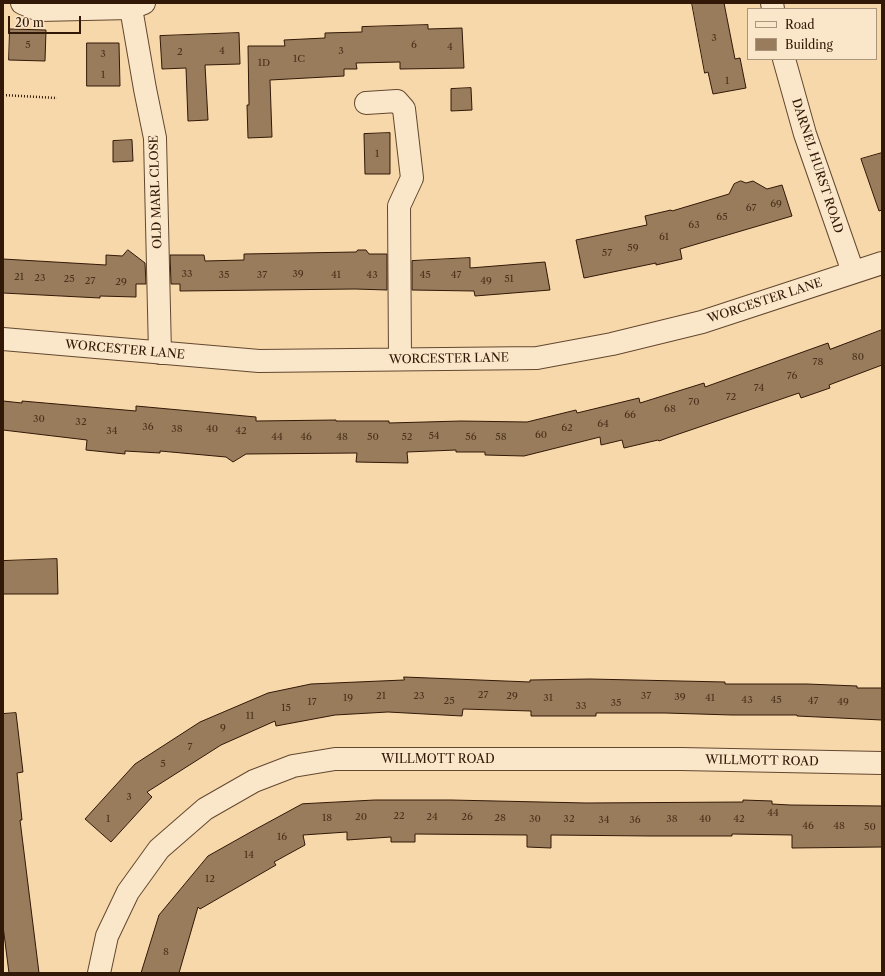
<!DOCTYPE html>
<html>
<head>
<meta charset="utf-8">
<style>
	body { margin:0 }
	#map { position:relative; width:885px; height:976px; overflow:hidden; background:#f7d8aa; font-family:"Libre Caslon Text",serif }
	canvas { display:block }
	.frame { position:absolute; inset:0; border:4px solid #321807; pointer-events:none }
	.legend { position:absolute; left:747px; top:8px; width:130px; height:52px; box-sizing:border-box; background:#fae6c8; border:1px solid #aa947b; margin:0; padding:5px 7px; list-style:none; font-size:12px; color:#321807 }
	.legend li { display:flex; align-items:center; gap:8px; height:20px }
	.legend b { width:20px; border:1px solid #aa947b }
	.scale { position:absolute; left:8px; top:16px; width:73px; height:18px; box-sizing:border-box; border:2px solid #321807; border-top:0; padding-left:5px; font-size:12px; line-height:14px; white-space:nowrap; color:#321807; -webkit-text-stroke:3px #fae6c8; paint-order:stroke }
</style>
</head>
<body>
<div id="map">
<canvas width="885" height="976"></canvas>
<div class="frame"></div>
<ul class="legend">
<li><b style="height:5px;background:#fae6c8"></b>Road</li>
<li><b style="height:11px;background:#987c5c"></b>Building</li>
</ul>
<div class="scale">20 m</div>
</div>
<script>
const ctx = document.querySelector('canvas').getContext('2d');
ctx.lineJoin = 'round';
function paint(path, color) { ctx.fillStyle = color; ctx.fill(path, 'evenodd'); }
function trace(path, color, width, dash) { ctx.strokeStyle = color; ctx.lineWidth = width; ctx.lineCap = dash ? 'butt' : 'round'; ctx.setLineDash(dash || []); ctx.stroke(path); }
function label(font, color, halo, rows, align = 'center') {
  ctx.font = font + ' "Libre Caslon Text",serif'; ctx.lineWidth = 4; ctx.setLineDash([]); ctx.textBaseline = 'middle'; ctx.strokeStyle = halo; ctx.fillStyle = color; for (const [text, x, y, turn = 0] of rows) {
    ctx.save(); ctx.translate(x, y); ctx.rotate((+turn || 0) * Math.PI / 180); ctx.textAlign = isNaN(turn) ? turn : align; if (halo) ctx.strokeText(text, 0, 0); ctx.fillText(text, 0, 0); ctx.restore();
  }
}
const building = new Path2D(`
	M692,3H724L735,59L740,58L746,88L713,94L708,72L705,73Z
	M428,25V29L462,28L464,68L400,69V62L356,63L357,69H344V76L270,80L272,137L248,138L247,105H249L248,46H285L284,40L325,38V33L362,32V27Z
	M10,29L46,30L45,61L9,60Z
	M239,33L240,64L205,65L208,120L188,121L186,68L162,69L160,36Z
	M87,43H119L120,86H87Z
	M471,88L472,110L451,111V89Z
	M390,133V174H365L364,134Z
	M132,140L133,161L113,162V141Z
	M882,153V210L879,211L861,159Z
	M741,181L746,183L753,181L767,189L782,185L792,216L680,249L682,259L656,265V263L584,278L576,240L647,225L645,216L671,210L672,211L729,194L734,184Z
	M128,250L145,263L146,284H136V297L100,296V298L3,293V259L106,265V255L122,256Z
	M358,250H366L369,254H387V290L355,289L180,291V284H171L170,255H204L205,261L244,260V254L356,252Z
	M470,258V268L545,262L550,290L475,296L474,291L412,290V261Z
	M882,330V365L829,385L830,388L801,398L799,393L670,437L659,441L658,440L624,448L622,440L601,445L600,437L524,456L485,455V452H456V450L407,452L408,463L356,462L357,453L246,454L233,462L226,457L160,451V453L125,451V454L86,450L87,440L3,430V401L22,403V401L136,411V406L256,417V421L336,420V421H389V423L461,421L527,422L576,410L577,413L639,398L640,403L704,383L705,387L828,343L830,349Z
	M57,559L58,594H3V561Z
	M404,677L530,682V680L590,679L725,682V684H807L857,686V688H882V720L797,716V715H732L665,713H596V716H531V711L463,709L462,716L388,712L335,715L276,726L275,721L221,745L147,792L152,797L111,842L85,819L135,764L200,722L268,693L311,684L404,680Z
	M16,713L23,772L17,773L22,820H20L39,973H9L3,926V714Z
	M375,800H451L586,803L743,802V800L772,801V804L790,805L882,806V847L792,848V835L732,834V836H650L551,835V848L527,847V835L415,834V842H391V837L347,840V832L303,835L305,845L274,862L276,865L200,909L198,907L179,973H141L159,915L208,856L256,829L302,804Z`);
paint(building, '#987c5c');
trace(building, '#321807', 1);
const street = new Path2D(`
	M22,3L39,10L131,8L144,3
	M772,3L773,9
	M131,8L145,89L155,138L160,353
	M784,59L805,134L853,272
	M366,103L397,101L404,109L412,178L399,206L400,359
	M3,339L259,361L537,358L612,344L702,322L882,263
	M99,973L107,936L128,892L159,849L205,809L254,781L293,766L335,759H681L882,763`);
trace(street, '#634830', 24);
trace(new Path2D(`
	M3,95L57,98`), '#321807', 2.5, [1, 2]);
trace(street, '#fae6c8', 22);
label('10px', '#4c311c', null, [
	["3",714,38],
	["5",28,45],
	["6",414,45],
	["4",450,47],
	["4",222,51],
	["3",341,51],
	["2",180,52],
	["3",103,54],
	["1C",299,59],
	["1D",264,63],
	["1",103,75],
	["1",727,81],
	["1",377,154],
	["69",776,204],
	["67",751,208],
	["65",722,217],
	["63",694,225],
	["61",664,237],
	["59",633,248],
	["57",607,253],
	["33",187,274],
	["39",298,274],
	["35",224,275],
	["37",262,275],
	["41",336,275],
	["43",372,275],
	["45",425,275],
	["47",456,275],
	["21",19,277],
	["23",40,278],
	["25",69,279],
	["51",509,279],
	["27",90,281],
	["49",486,281],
	["29",121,282],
	["80",858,357],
	["78",818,362],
	["76",792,376],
	["74",759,388],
	["72",731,397],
	["70",694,402],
	["68",670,409],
	["66",630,415],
	["30",39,419],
	["32",81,422],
	["64",603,424],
	["36",148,427],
	["62",567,428],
	["38",177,429],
	["40",212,429],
	["34",112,431],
	["42",241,431],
	["60",541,435],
	["54",434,436],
	["44",277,437],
	["46",306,437],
	["48",342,437],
	["50",373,437],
	["52",407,437],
	["56",471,437],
	["58",501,437],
	["27",483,695],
	["21",381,696],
	["23",419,696],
	["29",512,696],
	["37",646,696],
	["39",680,697],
	["19",348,698],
	["31",548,698],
	["41",710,698],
	["43",747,700],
	["45",776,700],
	["25",449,701],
	["47",813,701],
	["17",312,702],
	["49",843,702],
	["35",616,703],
	["33",581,706],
	["15",286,708],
	["11",250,716],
	["9",223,728],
	["7",190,747],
	["5",163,764],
	["3",129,797],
	["44",773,813],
	["22",399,816],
	["20",361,817],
	["24",432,817],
	["26",467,817],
	["18",327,818],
	["28",500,818],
	["1",108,819],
	["30",535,819],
	["32",569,819],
	["38",672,819],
	["40",705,819],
	["42",739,819],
	["34",604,820],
	["36",635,820],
	["46",808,826],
	["48",839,826],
	["50",870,827],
	["16",282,837],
	["14",249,855],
	["12",210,879],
	["8",166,952]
]);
label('12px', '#321807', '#fae6c8', [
	["DARNEL HURST ROAD",817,166,72],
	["OLD MARL CLOSE",156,192,-92],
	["WORCESTER LANE",765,301,-18],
	["WORCESTER LANE",125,350,5],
	["WORCESTER LANE",449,359,-1],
	["WILLMOTT ROAD",438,760],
	["WILLMOTT ROAD",762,761,1]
]);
</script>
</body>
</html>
